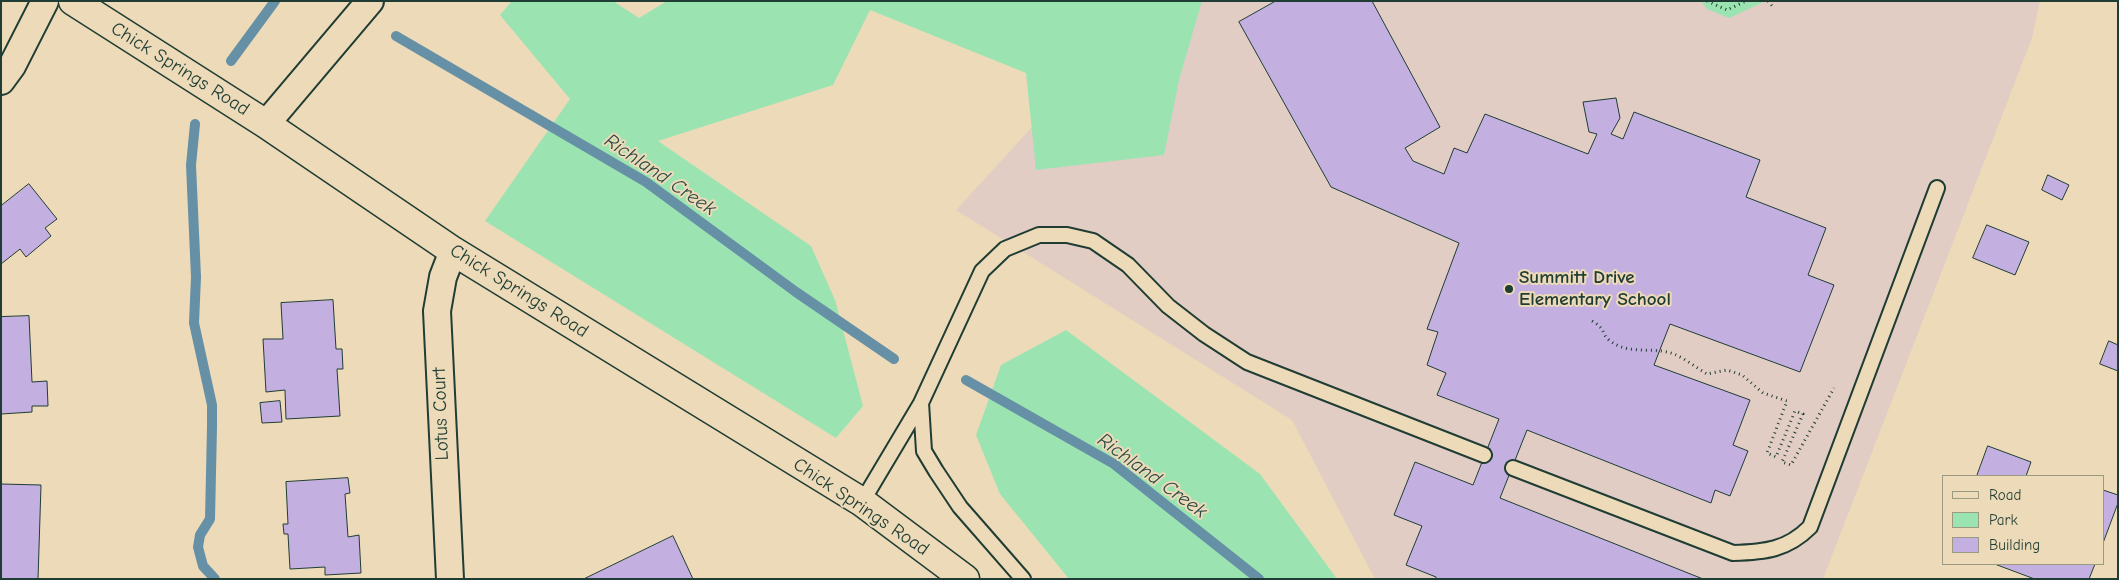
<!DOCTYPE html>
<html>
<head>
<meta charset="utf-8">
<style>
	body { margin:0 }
	#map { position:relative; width:2119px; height:580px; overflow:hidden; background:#eddab8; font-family:"Comic Neue",sans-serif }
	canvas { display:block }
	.frame { position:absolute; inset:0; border:2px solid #1f3d34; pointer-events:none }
	.legend { position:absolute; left:1942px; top:475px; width:162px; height:90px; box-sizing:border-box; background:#eddab8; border:1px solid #9b9b83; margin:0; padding:6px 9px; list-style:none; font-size:15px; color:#1f3d34 }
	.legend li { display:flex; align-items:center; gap:10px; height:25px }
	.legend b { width:25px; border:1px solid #9b9b83 }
</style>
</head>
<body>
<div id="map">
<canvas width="2119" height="580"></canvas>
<div class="frame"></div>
<ul class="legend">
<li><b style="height:6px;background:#eddab8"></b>Road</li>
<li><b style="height:14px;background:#9be4b2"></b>Park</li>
<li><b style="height:14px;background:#c4b0e0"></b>Building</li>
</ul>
</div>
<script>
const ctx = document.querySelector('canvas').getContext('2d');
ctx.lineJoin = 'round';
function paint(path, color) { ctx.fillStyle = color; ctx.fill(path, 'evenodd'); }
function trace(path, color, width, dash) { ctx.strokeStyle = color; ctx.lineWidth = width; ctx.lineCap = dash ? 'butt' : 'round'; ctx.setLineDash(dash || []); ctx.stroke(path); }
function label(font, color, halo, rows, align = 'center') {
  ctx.font = font + ' "Comic Neue",sans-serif'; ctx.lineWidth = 4; ctx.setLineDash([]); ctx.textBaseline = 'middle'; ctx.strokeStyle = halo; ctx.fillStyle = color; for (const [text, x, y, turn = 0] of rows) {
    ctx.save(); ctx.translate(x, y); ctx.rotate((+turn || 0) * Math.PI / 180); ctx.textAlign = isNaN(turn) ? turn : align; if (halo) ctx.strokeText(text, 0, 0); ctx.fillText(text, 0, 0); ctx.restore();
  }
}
paint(new Path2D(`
	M1148,1H2040L2032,38L1823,579H1375L1292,420L956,210Z`), '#e1cdc4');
paint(new Path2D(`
	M512,1H613L639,18L667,1H1202L1179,80L1164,155L1036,170L1026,73L870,10L833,85L658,141L811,246L835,300L863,406L836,438L485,221L570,99L500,15Z
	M1701,1H1766L1729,18L1707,9Z
	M1066,330L1260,474L1337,579H1069L1000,494L976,435L1001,365Z`), '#9be4b2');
trace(new Path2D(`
	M396,36L646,182L796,292L894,359
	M231,61L275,1
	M195,124L191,165L196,277L194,323L212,405V427L210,519L200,535L198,547L203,566L215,579
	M966,380L1114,464L1259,579`), '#6690a5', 10);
const building = new Path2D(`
	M1276,1H1372L1440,127L1405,148L1413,161L1444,174L1454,148L1467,153L1485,114L1588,154L1597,134L1589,132L1583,102L1616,98L1620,118L1611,134L1623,139L1634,112L1760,160L1746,197L1826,228L1808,275L1834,285L1800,372L1670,324L1654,365L1750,400L1733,445L1748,451L1730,496L1715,490L1711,503L1527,430L1500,498L1703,579H1436V577L1406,565L1422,526L1394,515L1415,462L1473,485L1499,419L1437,395L1446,373L1427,365L1438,332L1427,329L1459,243L1331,187L1239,22Z
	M2048,175L2069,185L2062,200L2042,190Z
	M29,184L57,219L45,228L51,236L26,257L20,249L1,264V206Z
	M1987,225L2029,242L2015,275L1973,258Z
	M333,300L336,349H342L343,369H337L340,416L286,419L285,390L266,392L263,339H283L281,303Z
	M29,316L32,382L47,381L48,406H32V412L1,414V317Z
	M2109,341L2118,345V371L2100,364Z
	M280,401L282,422L262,423L260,403Z
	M1988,446L2031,462L2026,476H1977Z
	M348,478L350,493L345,494L348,537L359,535L361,573L325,575V567L290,569L288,534H284L283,524H288L286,482Z
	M1,484L41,485L38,579H1Z
	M2103,490L2118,495V503L2103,543Z
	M673,536L693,579H584Z
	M1995,564H2095L2089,579H2035Z`);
paint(building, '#c4b0e0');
trace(building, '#1f3d34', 1);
const service = new Path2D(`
	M921,403L924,451L936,471L960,507L1023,579
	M1513,468L1733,553C1765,552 1787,550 1810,527L1937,188
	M862,502L921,403L982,271L1005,249L1039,235H1067L1093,241L1128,265L1168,306L1204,334L1247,362L1484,455`);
const minor = new Path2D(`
	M1,81L12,66L45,1
	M266,124L370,1
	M450,579L437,311L443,277L453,251`);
const tertiary = new Path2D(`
	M73,1L266,124L453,251L862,502L965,579`);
trace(service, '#1f3d34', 18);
trace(minor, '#1f3d34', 30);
trace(tertiary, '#1f3d34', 31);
trace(new Path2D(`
	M1707,1L1727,10L1746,1
	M1768,1L1773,7
	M1592,321C1606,329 1601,333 1609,340C1628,356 1653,346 1674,354C1684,358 1697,368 1707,374L1727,370L1742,375L1763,393L1787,401L1767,453L1776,457L1795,411L1803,414L1782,462L1791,465L1834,388`), '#1f3d34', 3, [1, 4]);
trace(service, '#eddab8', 14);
trace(minor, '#eddab8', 26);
trace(tertiary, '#eddab8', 28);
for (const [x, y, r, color] of [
	[1509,289,5,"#1f3d34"]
]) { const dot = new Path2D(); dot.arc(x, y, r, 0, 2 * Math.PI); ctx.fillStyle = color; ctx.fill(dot); trace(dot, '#eddab8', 2); }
label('19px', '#1f3d34', '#eddab8', [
	["Chick Springs Road",180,69,32],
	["Chick Springs Road",519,291,32],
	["Lotus Court",441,414,-92],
	["Chick Springs Road",861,507,34]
]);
label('bold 19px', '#1f3d34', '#eddab8', [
	["Summitt Drive",1519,278],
	["Elementary School",1519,300]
], 'left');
label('italic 20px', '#2b4b47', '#eddab8', [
	["Richland Creek",660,175,34],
	["Richland Creek",1152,476,36]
]);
</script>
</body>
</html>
